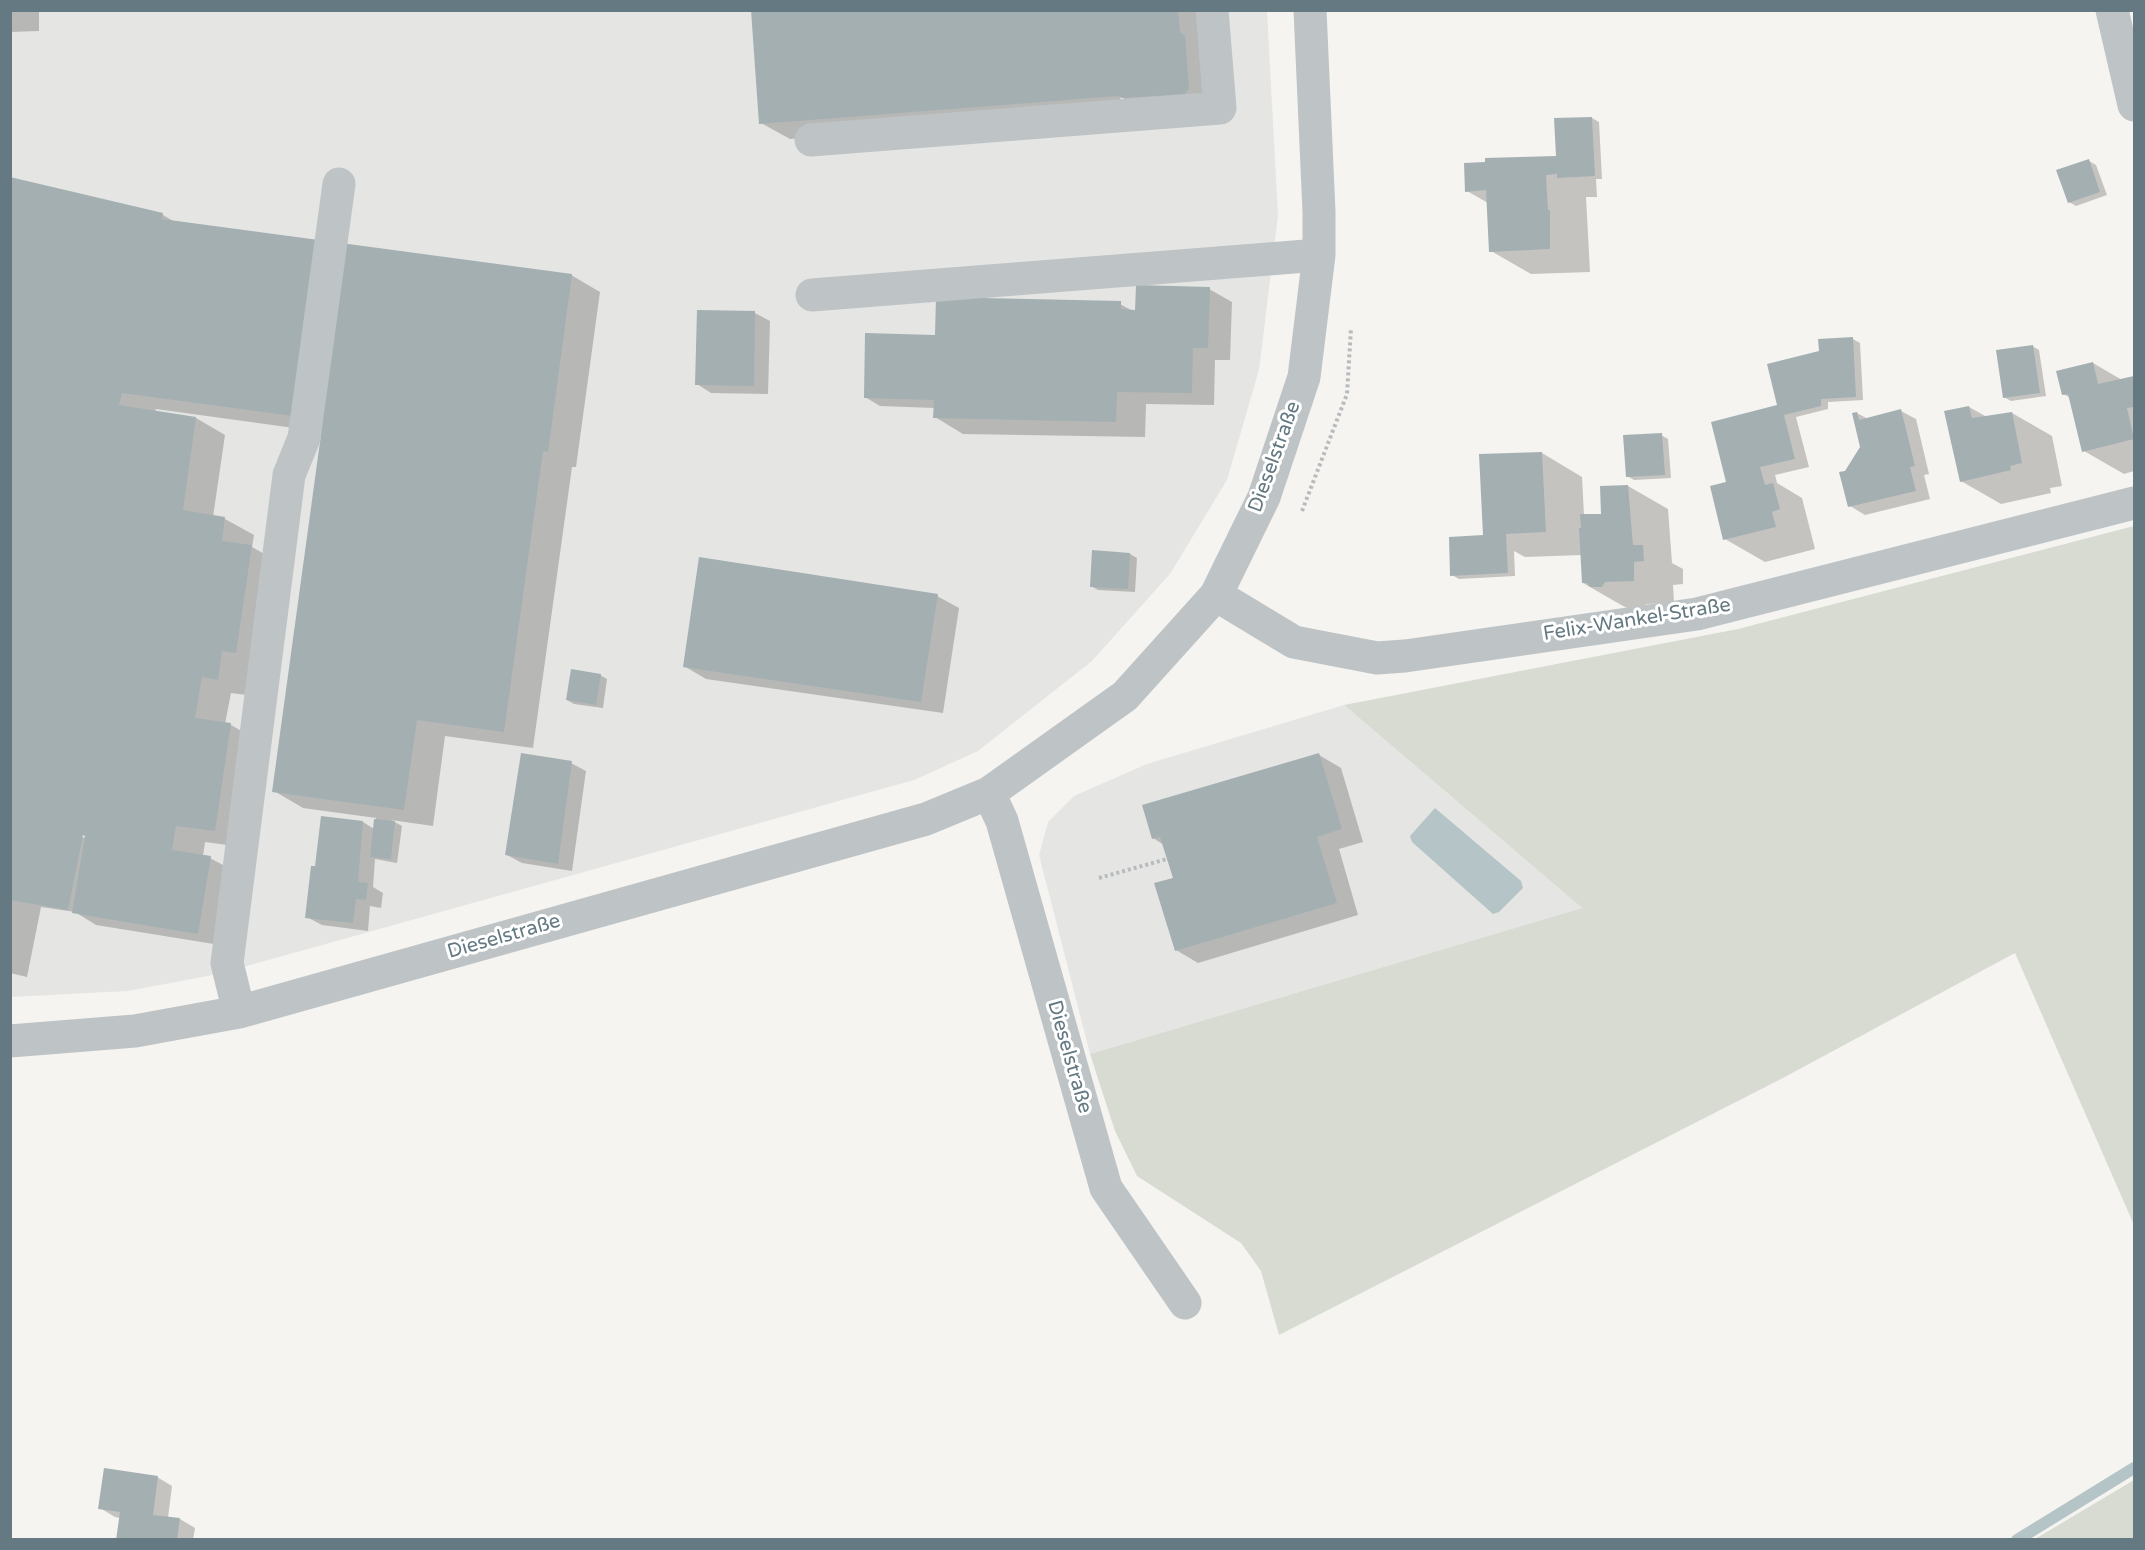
<!DOCTYPE html>
<html>
<head>
<meta charset="utf-8">
<style>
	body { margin:0 }
	#map { position:relative; width:2145px; height:1550px; overflow:hidden; background:#f5f4f1; font-family:"Varela Round",sans-serif }
	canvas { display:block }
	.frame { position:absolute; inset:0; border:12px solid #647982; pointer-events:none }
</style>
</head>
<body>
<div id="map">
<canvas width="2145" height="1550"></canvas>
<div class="frame"></div>
</div>
<script>
const ctx = document.querySelector('canvas').getContext('2d');
ctx.lineJoin = 'round';
function paint(path, color) { ctx.fillStyle = color; ctx.fill(path, 'evenodd'); }
function trace(path, color, width, dash) { ctx.strokeStyle = color; ctx.lineWidth = width; ctx.lineCap = dash ? 'butt' : 'round'; ctx.setLineDash(dash || []); ctx.stroke(path); }
function label(font, color, halo, rows, align = 'center') {
  ctx.font = font + ' "Varela Round",sans-serif'; ctx.lineWidth = 6; ctx.setLineDash([]); ctx.textBaseline = 'middle'; ctx.strokeStyle = halo; ctx.fillStyle = color; for (const [text, x, y, turn = 0] of rows) {
    ctx.save(); ctx.translate(x, y); ctx.rotate((+turn || 0) * Math.PI / 180); ctx.textAlign = isNaN(turn) ? turn : align; if (halo) ctx.strokeText(text, 0, 0); ctx.fillText(text, 0, 0); ctx.restore();
  }
}
paint(new Path2D(`
	M11,11H1267L1278,215L1259,370L1227,480L1170,574L1092,661L978,751L914,780L218,974L128,991L11,997Z
	M1344,705L1582,908L1090,1054L1039,855L1048,822L1074,796L1147,764Z`), '#e5e6e4');
paint(new Path2D(`
	M2134,526V1225L2015,953L1781,1079L1279,1335L1261,1271L1241,1243L1137,1176L1115,1131L1090,1054L1582,908L1344,705L1738,629Z
	M2134,1480V1539H2035Z`), '#d7dbd2');
paint(new Path2D(`
	M1435,808L1521,881L1523,888L1499,912L1493,914L1412,842L1410,836Z`), '#b5c4c6');
paint(new Path2D(`
	M10,10H39V31L10,32Z
	M1114,10L1121,106H1124L1117,10H1199L1210,101L1147,112L790,139L761,123Z
	M1592,118L1599,122L1602,179H1596L1597,197H1586L1590,272L1531,274L1491,251L1488,203L1467,191L1556,157Z
	M2089,161L2096,165L2107,195L2076,206L2069,202Z
	M10,178L163,215L175,222L571,275L600,292L576,467H572L533,748L445,736L433,826L391,820L402,826L397,863L375,859L373,887L383,893L381,908L370,906L368,931L322,925L307,917L317,868L363,822L374,829L376,818L303,808L274,791L323,432L156,409L155,412L196,418L225,435L213,517L225,519L254,535L252,547L280,563L247,695L231,693L225,724L231,725L259,741L243,847L205,842L203,856L210,858L232,870L220,945L96,925L75,912L41,907L27,977L10,973ZM76,833L111,842L75,836Z
	M1209,289L1232,302L1230,360H1215L1214,405L1146,404L1145,437L963,434L935,417V408L880,406L865,397L937,337L1118,303L1133,311Z
	M755,313L770,321L768,394L711,393L697,384Z
	M1853,339L1860,343L1863,400L1828,402V409L1796,417L1809,467L1775,475L1777,483L1802,498L1815,549L1765,562L1725,539L1730,483L1820,352Z
	M2032,346L2039,350L2046,396L2011,401L2004,397Z
	M2093,363L2122,380L2134,377V471L2124,474L2084,451L2071,398L2063,394Z
	M1969,407L1987,417L2012,413L2052,436L2062,486L2050,488L2051,493L2001,504L1961,481Z
	M1901,411L1916,419L1929,474L1924,475L1930,499L1865,515L1850,506L1846,472L1862,447L1857,413L1868,419Z
	M1661,435L1668,439L1671,478L1634,480L1627,476Z
	M1542,453L1582,477L1584,515H1603L1628,486L1668,509L1672,563L1683,569V584L1673,585L1674,603L1646,604L1642,609L1632,610L1623,606L1583,583L1582,555L1525,557L1514,551L1515,576L1459,579L1452,575L1489,536Z
	M1093,552L1130,554L1137,558L1135,592L1098,590L1091,586Z
	M937,596L959,608L943,713L706,679L684,666Z
	M600,675L607,679L603,708L574,704L567,700Z
	M1319,755L1341,768L1363,842L1339,849L1358,915L1198,963L1176,950L1174,879L1164,845L1153,838Z
	M571,763L586,771L572,871L522,863L507,855Z
	M157,1477L172,1486L168,1518L180,1519L195,1528L193,1540H117L120,1518L115,1517L100,1508Z`), '#0003');
trace(new Path2D(`
	M2017,1540L2134,1468`), '#b5c4c6', 12);
paint(new Path2D(`
	M751,10H1178L1180,32L1185,36L1189,88L1185,94L1122,98L1118,96L759,124Z
	M1592,117L1595,176L1557,178V174L1546,175L1548,210H1550V249L1489,252L1486,190L1465,192L1464,163L1485,162V158L1556,156L1554,118Z
	M2089,159L2100,192L2068,203L2056,170Z
	M10,177L163,213L162,219L572,274L548,452L543,451L504,732L417,720L404,810L272,792L323,420L122,393L119,405L196,417L183,510L225,517L222,541L252,545L236,653L222,651L218,680L202,677L195,718L231,723L215,831L176,826L172,850L211,856L198,934L72,913L85,836L83,835L68,910L10,900Z
	M1136,285L1210,287L1208,348H1193L1192,393L1117,392L1116,422L933,418L934,400L864,398L865,333L935,335L936,297L1121,301V309L1135,310Z
	M697,310L755,311L754,386L695,385Z
	M1853,337L1856,397L1821,399V406L1784,415L1795,459L1760,467L1765,485L1773,483L1780,509L1772,512L1776,527L1723,540L1710,486L1726,482L1711,422L1777,405L1767,364L1819,351L1818,339Z
	M2033,345L2040,393L2003,398L1996,350Z
	M2093,362L2098,384L2134,376V407L2127,408L2134,439L2082,452L2068,394L2062,395L2056,371Z
	M1969,406L1972,418L2012,412L2022,463L2010,466L2011,470L1960,482L1944,411Z
	M1901,409L1915,466L1910,467L1916,491L1848,507L1839,472L1845,471L1860,447L1852,413L1857,412L1859,420Z
	M1662,433L1665,475L1626,477L1623,435Z
	M1542,452L1546,532L1506,534L1508,573L1450,576L1449,537L1483,535L1479,454Z
	M1628,485L1633,545H1643L1644,561L1634,562V581L1605,582L1602,587H1590L1587,583H1582L1579,528H1581L1580,514H1601L1600,486Z
	M1092,550L1130,553L1128,589L1090,587Z
	M699,557L938,594L921,702L683,667Z
	M571,669L601,674L596,705L566,700Z
	M521,753L572,761L558,864L505,855Z
	M1319,753L1342,829L1317,837L1337,903L1175,951L1154,883L1173,878L1160,837L1152,839L1142,805Z
	M321,816L363,821L358,882L368,883L366,900L356,899L353,923L305,918L311,866H315Z
	M374,819L395,821L391,859L370,857Z
	M104,1468L158,1476L153,1515L180,1518L177,1540H116L120,1512L98,1509Z`), '#a4afb2');
trace(new Path2D(`
	M1302,511L1347,394L1351,328
	M1099,878L1167,859`), '#b8bbbd', 4, [3, 3]);
trace(new Path2D(`
	M2112,10L2134,105
	M811,140L1220,108L1212,10
	M812,295L1319,255
	M1216,595L1294,642L1377,658L1405,656L1697,614L2134,503
	M989,793L1002,821L1106,1188L1185,1303
	M239,1012L227,963L289,475L304,438L339,184
	M10,1041L135,1031L239,1012L926,819L989,793L1125,696L1216,595L1264,497L1304,377L1319,255V212L1310,10`), '#bec3c5', 33);
label('20px', '#647982', '#fff', [
	["Dieselstraße",1275,457,-70],
	["Felix-Wankel-Straße",1637,620,-9],
	["Dieselstraße",504,937,-16],
	["Dieselstraße",1069,1057,74]
]);
</script>
</body>
</html>
